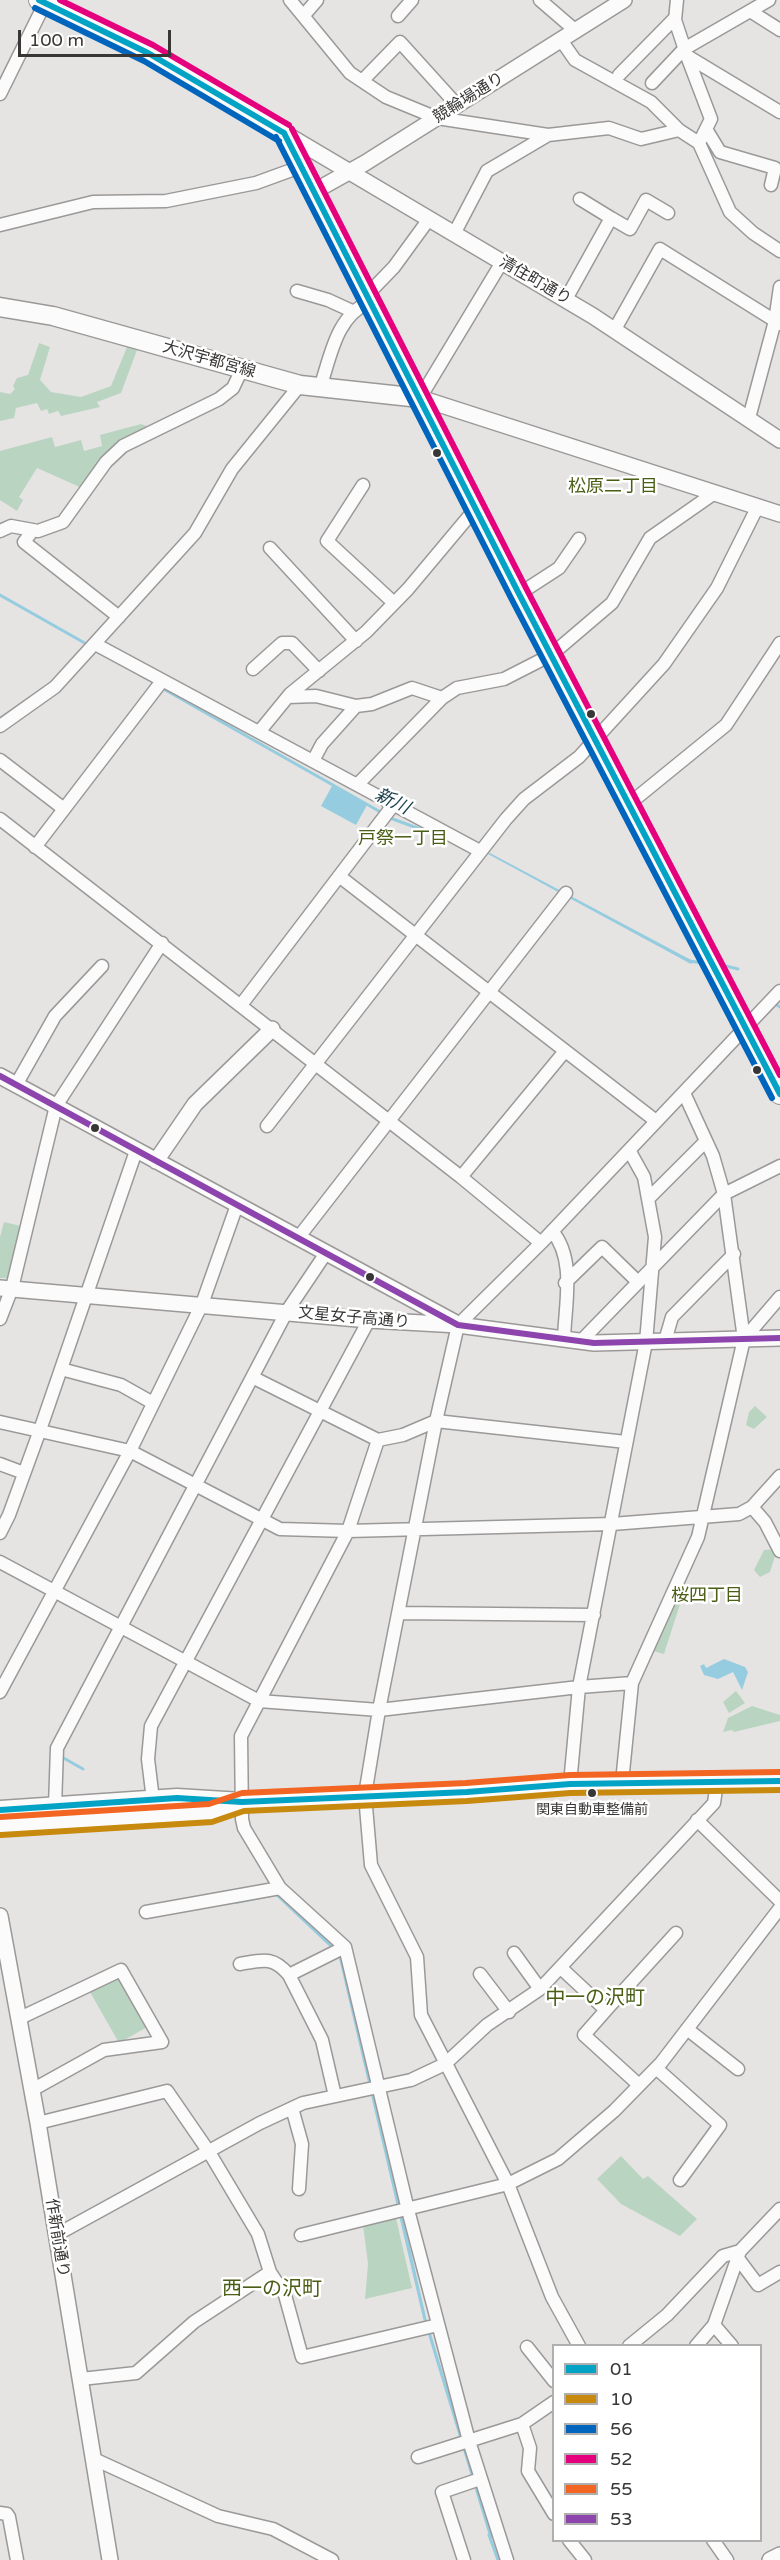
<!DOCTYPE html>
<html>
<head>
<meta charset="utf-8">
<style>
	body { margin:0 }
	#map { position:relative; width:780px; height:2560px; overflow:hidden; background:#e6e4e3; font-family:"Varela Round",sans-serif }
	canvas { display:block }
	.legend { position:absolute; left:552px; top:2344px; width:210px; height:198px; box-sizing:border-box; background:#fff; border:2px solid #b0afaf; margin:0; padding:8px 10px; list-style:none; font-size:18px; color:#393736 }
	.legend li { display:flex; align-items:center; gap:12px; height:30px }
	.legend b { width:30px; border:2px solid #b0afaf }
	.scale { position:absolute; left:18px; top:30px; width:153px; height:27px; box-sizing:border-box; border:3px solid #393736; border-top:0; padding-left:8px; font-size:18px; line-height:21px; white-space:nowrap; color:#393736; -webkit-text-stroke:4px #fff; paint-order:stroke }
</style>
</head>
<body>
<div id="map">
<canvas width="780" height="2560"></canvas>
<ul class="legend">
<li><b style="height:8px;background:#03a3c6"></b>01</li>
<li><b style="height:8px;background:#c88a0e"></b>10</li>
<li><b style="height:8px;background:#0065bd"></b>56</li>
<li><b style="height:8px;background:#e5007d"></b>52</li>
<li><b style="height:8px;background:#f26522"></b>55</li>
<li><b style="height:8px;background:#8e44ad"></b>53</li>
</ul>
<div class="scale">100 m</div>
</div>
<script>
const ctx = document.querySelector('canvas').getContext('2d');
ctx.lineJoin = 'round';
function paint(path, color) { ctx.fillStyle = color; ctx.fill(path, 'evenodd'); }
function trace(path, color, width, dash) { ctx.strokeStyle = color; ctx.lineWidth = width; ctx.lineCap = dash ? 'butt' : 'round'; ctx.setLineDash(dash || []); ctx.stroke(path); }
function label(font, color, halo, rows, align = 'center') {
  ctx.font = font + ' "Varela Round","Noto Sans JP",sans-serif'; ctx.lineWidth = 5; ctx.setLineDash([]); ctx.textBaseline = 'middle'; ctx.strokeStyle = halo; ctx.fillStyle = color; for (const [text, x, y, turn = 0] of rows) {
    ctx.save(); ctx.translate(x, y); ctx.rotate((+turn || 0) * Math.PI / 180); ctx.textAlign = isNaN(turn) ? turn : align; if (halo) ctx.strokeText(text, 0, 0); ctx.fillText(text, 0, 0); ctx.restore();
  }
}
paint(new Path2D(`
	M39,343L50,347L40,380L51,392L81,397L111,386L127,347L137,350L121,393L97,402L100,407L61,416L58,411L49,414L47,409L41,411L37,403L16,408L14,418L0,421V392L10,394L15,389L13,386L17,378L28,375Z
	M141,424L152,428L82,488L37,468L19,497L23,500L17,511L0,500V451L52,437L55,447L81,440L84,451L102,446L100,435Z
	M4,1222L21,1226L8,1278H0V1237Z
	M755,1406L767,1417L754,1429L746,1425L749,1412Z
	M775,1549L776,1553L770,1572L760,1577L754,1570L764,1550Z
	M676,1600L681,1601L664,1654L653,1651Z
	M736,1691L745,1703L729,1713L723,1702Z
	M752,1706L780,1715V1721L734,1732L732,1730L723,1732L728,1718Z
	M120,1975L149,2026L119,2043L90,1992Z
	M621,2156L643,2179L648,2176L697,2219L680,2236L621,2204L597,2179Z
	M396,2218L412,2288L365,2299L368,2264L363,2225Z`), '#b9d5c1');
paint(new Path2D(`
	M332,786L367,805L356,825L321,806Z
	M488,852L693,961L691,964L488,854Z
	M724,1659L745,1667L748,1672L742,1690L733,1672L718,1679L704,1675L700,1666L704,1664L706,1668Z
	M278,1892L333,1945L330,1947L276,1896L236,1904L232,1900Z
	M342,1952L426,2317L493,2538L490,2539L423,2318L338,1954Z`), '#96ccdf');
trace(new Path2D(`
	M0,595L90,646
	M140,675L155,683
	M160,687L384,814
	M390,818L442,837
	M689,961L703,963
	M722,965L738,969
	M773,1002L780,1007
	M60,1756L83,1769
	M489,2535L498,2560`), '#96ccdf', 3);
const minor = new Path2D(`
	M290,0L350,73L386,97L437,118L548,135
	M540,0L576,31
	M677,0L675,20L687,56L780,112
	M750,11L780,30
	M304,15L317,0
	M398,16L412,0
	M561,40L575,60L651,102L679,130
	M687,56L711,119L699,143L730,212L753,233L780,251
	M619,75L675,18
	M362,81L400,42L457,105
	M652,83L684,49L769,0
	M0,94L45,3
	M706,129L720,152L775,168L771,185
	M611,218L630,229L646,200L668,213
	M0,225L93,202L166,201L256,183L300,167
	M454,234L487,171L548,135L609,128L641,139L679,130L699,143
	M297,291L328,300L352,311
	M366,296L394,267L429,219
	M566,299L611,218L580,199
	M615,329L660,249L780,324
	M320,388C331,355 336,317 369,302
	M420,398L502,262
	M749,418L775,321L780,287
	M363,485L327,541L394,603
	M33,530L24,542L119,617
	M0,531L11,526L38,531L63,522L106,462L123,446L219,399L233,388L242,369
	M270,548L356,641
	M519,594L559,568L579,539
	M95,644L480,851
	M253,669L282,643H292L319,671
	M288,697L316,696L356,706L372,704L412,688L442,698L457,688L504,679L551,655L612,603L650,538L713,494
	M0,726L55,687L195,533L232,469L300,385
	M259,732L290,694L366,632L408,589L475,509
	M0,760L64,809
	M313,761L322,744L356,706
	M358,784L442,698
	M629,804L726,725L780,643
	M0,819L461,1177L541,1243
	M35,847L162,681
	M339,876L656,1121
	M241,1005L394,804
	M16,1085L55,1016L102,966
	M267,1126L506,819L524,799L579,757L664,664L717,588L757,508
	M461,1177L565,1051
	M650,1197L706,1141
	M552,1231C576,1259 565,1304 564,1339
	M298,1238L566,893
	M565,1283L602,1247L638,1282
	M0,1319L12,1288L56,1106L162,943
	M744,1339L780,1297
	M581,1341L724,1194L780,1166
	M665,1341L672,1317L734,1254
	M61,1369L121,1385L153,1403
	M254,1378L378,1440L403,1435L436,1421L626,1442
	M0,1422L130,1451L280,1529L348,1531L612,1524L739,1514L752,1507L780,1476
	M378,1440L348,1531L241,1736L242,1819L244,1828L280,1888L345,1947L408,2210L469,2441L507,2560
	M0,1464L24,1473
	M752,1507L765,1522L780,1551
	M0,1533L9,1515L40,1430L136,1151
	M0,1562L259,1701L379,1710L579,1687L632,1683
	M399,1613L594,1615
	M0,1692L130,1451L202,1304L237,1205
	M622,1782L632,1683L698,1537L744,1339L724,1194L713,1156L684,1093
	M570,1784L579,1687L646,1342L655,1237L644,1177L629,1150
	M153,1800L148,1759L151,1726L369,1320
	M55,1806L57,1748L287,1311L326,1253
	M697,1820L780,1901
	M146,1912L280,1888
	M514,1953L540,1989
	M240,1964C263,1960 273,1956 289,1975L345,1947
	M561,1968L606,2010L584,2035L639,2085
	M480,1974L509,2012
	M289,1975L322,2040L335,2096
	M606,2010L676,1933
	M20,2018L121,1970L162,2042L104,2050L32,2090
	M687,2029L738,2069
	M656,2068L720,2125L680,2180
	M292,2108L302,2144L299,2189
	M38,2123L167,2091L209,2152L258,2234L270,2272L194,2322L136,2373L81,2379
	M56,2235L260,2123L303,2103L411,2080L445,2064L487,2025L540,1989L714,1803L717,1782
	M301,2235L508,2184L558,2159L614,2111L661,2063L780,1908
	M737,2257L758,2285L780,2272
	M270,2272L285,2295L302,2357L438,2325
	M714,2325L732,2346
	M579,2346L552,2297L508,2184L421,2015L417,1957L371,1865L365,1795L379,1710L436,1421L458,1325L541,1243L780,991
	M629,2346L667,2315L723,2256L740,2251L780,2209
	M696,2346L714,2325L740,2251
	M527,2347L554,2381
	M522,2424L530,2448L528,2471L554,2514
	M418,2457L522,2424L554,2402
	M94,2459L218,2516L273,2529L332,2560
	M0,2513L7,2514L9,2517L17,2560
	M569,2540L585,2560
	M713,2540L727,2560
	M464,2560L442,2492L480,2479`);
const tertiary = new Path2D(`
	M284,133L593,316L780,440
	M313,192L365,163L624,0
	M420,398L780,514
	M0,1076L454,1322
	M156,1161L195,1104L272,1029
	M0,1288L369,1320L458,1325L594,1343L780,1338
	M0,1916L38,2123L110,2560
	M770,2560L780,2555`);
const primary = new Path2D(`
	M0,307L53,316L300,385L420,398
	M0,1810L177,1798L242,1802L467,1792L570,1784L780,1781
	M0,1826L211,1813L234,1805`);
const trunk = new Path2D(`
	M39,0L148,53L284,133L519,594L780,1094`);
trace(minor, '#9b9998', 15);
trace(tertiary, '#9b9998', 18);
trace(primary, '#9b9998', 21);
trace(trunk, '#9b9998', 22);
trace(minor, '#fbfbfb', 12);
trace(tertiary, '#fbfbfb', 15);
trace(primary, '#fbfbfb', 18);
trace(trunk, '#fbfbfb', 20);
trace(new Path2D(`
	M39,0L148,53L284,133
	M284,133L519,594L780,1094
	M0,1810L177,1798L242,1802L467,1792L570,1784L780,1781`), '#03a3c6', 6);
trace(new Path2D(`
	M1,1835L212,1822L244,1811L467,1801L570,1793L780,1790`), '#c88a0e', 6);
trace(new Path2D(`
	M35,8L144,61L279,141
	M276,137L511,598L772,1098`), '#0065bd', 6);
trace(new Path2D(`
	M60,0L153,45L289,125
	M292,129L527,590L780,1075`), '#e5007d', 6);
trace(new Path2D(`
	M0,1817L209,1804L242,1793L466,1783L570,1775L780,1772`), '#f26522', 6);
trace(new Path2D(`
	M0,1076L458,1325L594,1343L780,1338`), '#8e44ad', 6);
for (const [x, y, r, color] of [
	[437,453,5,"#393736"],
	[591,714,5,"#393736"],
	[757,1070,5,"#393736"],
	[95,1128,5,"#393736"],
	[370,1277,5,"#393736"],
	[592,1793,5,"#393736"]
]) { const dot = new Path2D(); dot.arc(x, y, r, 0, 2 * Math.PI); ctx.fillStyle = color; ctx.fill(dot); trace(dot, '#fff', 2); }
label('14px', '#393736', '#fff', [
	["関東自動車整備前",592,1810]
]);
label('16px', '#393736', '#fff', [
	["競輪場通り",469,98,-32],
	["清住町通り",535,281,30],
	["大沢宇都宮線",209,360,16],
	["文星女子高通り",354,1318,5],
	["作新前通り",57,2238,81]
]);
label('18px', '#4a5e15', '#fff', [
	["松原二丁目",613,487],
	["戸祭一丁目",403,839],
	["桜四丁目",707,1596]
]);
label('italic 18px', '#1d424e', '#fff', [
	["新川",392,802,26]
]);
label('20px', '#4a5e15', '#fff', [
	["中一の沢町",595,1999],
	["西一の沢町",272,2290]
]);
</script>
</body>
</html>
